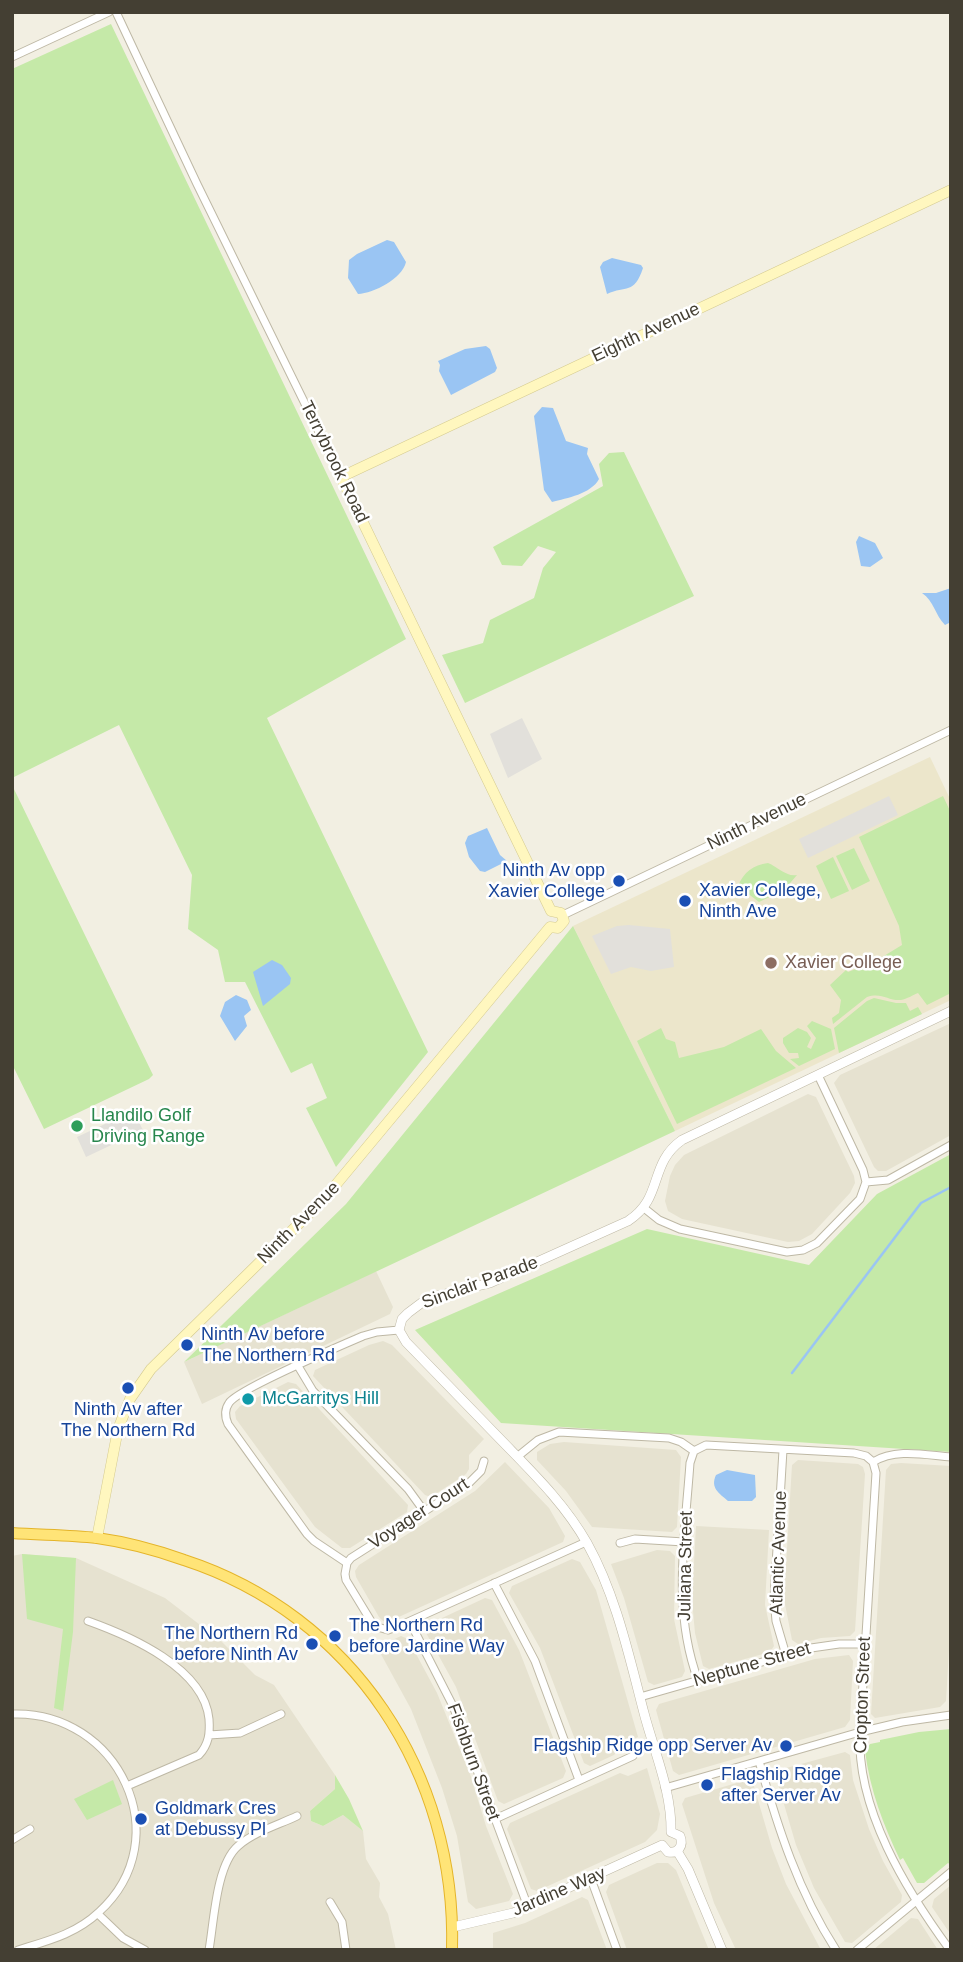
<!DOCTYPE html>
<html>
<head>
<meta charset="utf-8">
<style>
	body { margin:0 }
	#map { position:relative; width:963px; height:1962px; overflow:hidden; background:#f2efe2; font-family:Arial,sans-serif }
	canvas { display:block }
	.frame { position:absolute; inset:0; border:14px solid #443f33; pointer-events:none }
</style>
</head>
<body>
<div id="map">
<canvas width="963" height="1962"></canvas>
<div class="frame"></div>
</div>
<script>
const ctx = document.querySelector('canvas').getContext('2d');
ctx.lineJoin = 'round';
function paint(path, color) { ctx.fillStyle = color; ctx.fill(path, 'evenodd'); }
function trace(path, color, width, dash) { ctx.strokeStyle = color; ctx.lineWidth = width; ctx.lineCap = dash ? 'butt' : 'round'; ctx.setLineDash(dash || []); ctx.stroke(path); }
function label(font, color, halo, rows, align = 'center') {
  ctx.font = font + ' Arial,sans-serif'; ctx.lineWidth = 5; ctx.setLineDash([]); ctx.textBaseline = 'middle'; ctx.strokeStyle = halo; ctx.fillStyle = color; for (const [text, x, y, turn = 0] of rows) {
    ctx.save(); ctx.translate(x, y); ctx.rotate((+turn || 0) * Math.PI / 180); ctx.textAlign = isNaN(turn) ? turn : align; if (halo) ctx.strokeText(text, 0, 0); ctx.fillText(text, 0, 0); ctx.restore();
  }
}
paint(new Path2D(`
	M951,1023V1135L886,1171H878L874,1167L834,1083L840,1075Z
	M808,1094L816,1097L854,1176L855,1183L850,1193L812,1234L799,1241L788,1242L682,1219L668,1211L665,1201L670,1176L675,1165L684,1155Z
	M376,1271L393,1307L390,1314L202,1404L184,1362Z
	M383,1341L392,1345L484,1439L469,1455V1469L466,1474L431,1497L425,1495L313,1376L315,1370L369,1345Z
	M288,1382L296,1384L408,1505L407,1512L350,1548H342L315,1527L236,1419L235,1412L240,1406Z
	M564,1442L676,1450L681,1457L677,1527L672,1532L592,1527L566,1491L537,1460V1452L550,1444Z
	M798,1460L858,1464L863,1467L865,1474L855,1631L850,1636L821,1638L798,1644L792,1640L784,1599L792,1465Z
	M505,1462L549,1508L565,1536L563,1542L390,1621H383L379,1617L356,1577L355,1571L359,1565L475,1491Z
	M901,1463L951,1466V1616L946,1701L940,1707L875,1718L871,1714L886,1470L891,1464Z
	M696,1526L769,1530L765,1605L774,1646L770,1652L709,1669L703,1666L695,1633L692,1600Z
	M657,1550L670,1551L675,1556L674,1619L685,1671L682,1677L654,1685L648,1682L624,1598L611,1564Z
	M22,1554L76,1558L165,1598L221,1641L255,1675L274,1685L335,1775V1789L310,1811L311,1821L323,1826L343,1815L363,1831L366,1859L380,1883L379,1897L388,1914L396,1950H12V1556Z
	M572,1559L580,1562L596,1590L638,1737L623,1744L614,1755L590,1766L584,1763L540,1648L509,1593L512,1586Z
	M485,1598L492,1600L519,1650L566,1771L563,1778L504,1804L498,1801L456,1687L425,1631L427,1625Z
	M401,1636L408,1639L437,1693L470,1774L486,1826L513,1894L509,1901L476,1909L468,1902L457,1836L442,1788L411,1709L377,1647Z
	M849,1655L853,1661L850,1720L845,1727L679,1775L673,1771L656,1710L659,1704L815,1659Z
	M845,1752L850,1755L853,1780L869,1829L883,1861L902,1895L901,1902L852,1943L845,1942L814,1888L796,1845L776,1777L779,1770Z
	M647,1768L660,1814L657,1830L645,1842L537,1891L531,1889L507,1829L510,1823L620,1773L628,1776Z
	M747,1780L753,1783L772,1848L786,1884L821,1950H736L714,1903L682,1804L685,1798Z
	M657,1863H668L676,1870L709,1950H627L606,1892L609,1885Z
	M951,1885V1935L932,1907L934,1899Z
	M582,1897L588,1900L607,1950H493V1933L525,1923Z
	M911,1918L918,1919L938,1950H873Z`), '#e6e2d0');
paint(new Path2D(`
	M930,757L951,801V1000L675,1131L573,926Z`), '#ece6cb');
paint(new Path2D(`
	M111,24L406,639L267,718L428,1052L336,1167L306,1108L327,1098L312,1063L291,1073L245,982H225L218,950L188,929L192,875L119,725L12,778V69Z
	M624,452L694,596L465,703L442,655L483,643L490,620L534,598L543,568L556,552L538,546L522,566L502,565L493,547L603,486L599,464L609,453Z
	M12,785L153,1075L149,1079L44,1129L12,1064Z
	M943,796L951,813V993L927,1005L918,993C913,995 907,999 901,1000C888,1001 882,992 867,997L833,1024L832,1018L839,1013L841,1000L830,985L846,970L848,972L874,962L902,945L899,926L859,837Z
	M854,848L870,881L852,890L836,856Z
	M833,857L849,891L831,899L816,866Z
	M768,863C778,867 786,877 797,875L784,890L759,902L738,886C744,872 753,865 768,863Z
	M573,926L675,1131L184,1362L346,1204Z
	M874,998L896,1003H906L910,1011L918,1007L922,1014L839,1053L834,1028L867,1001Z
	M812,1021L831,1029L835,1049L799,1066L790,1059L799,1058L798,1053H789L783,1043V1038L798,1028L807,1032L811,1038L807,1047L811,1049L816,1038L807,1026Z
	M661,1028L666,1039L675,1042L679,1058L724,1047L761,1029L776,1051L796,1068L677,1124L637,1041Z
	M951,1154V1452L501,1423L415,1330L647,1229L809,1265L877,1194Z
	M22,1554L76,1558L73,1632L63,1711L54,1708L63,1629L27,1619Z
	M951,1729V1865L948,1863L924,1883H917L903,1858L900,1860C883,1824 870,1790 865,1751L870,1744L880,1742V1740L919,1732Z
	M335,1775L349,1799L363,1831L343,1815L323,1826L311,1821L310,1811L335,1789Z
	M113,1780L122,1804L87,1820L74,1799Z`), '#c5e9a8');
paint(new Path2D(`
	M522,718L542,759L508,778L490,734Z
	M889,796L898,815L808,858L799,839Z
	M629,925L670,929L674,967L651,971L631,967L611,974L592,936L617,926Z
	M133,1111L143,1130L86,1157L77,1137Z`), '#e2e0db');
paint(new Path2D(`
	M387,240L394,242L406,262C402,279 374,293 358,294L348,278L349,260L357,254Z
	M612,258L641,265L643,268C634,295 626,285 607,294L600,267L603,262Z
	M486,346L490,349L497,368L495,372L451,395L439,371L440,365L438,361L465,349Z
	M542,407L553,408L566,441L588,448L587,454L599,479C591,494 567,498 552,502L544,490L534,416Z
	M859,536L875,543L883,558L870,567L861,566L856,542Z
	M951,588V622L945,625C935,615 934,601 922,593H936Z
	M487,828L500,855L507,861L485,872L480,871L469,857L465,843L468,836Z
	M272,960L282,965L291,978L290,984L263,1006L253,972Z
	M236,995L247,1000L251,1010L244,1016L247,1026L235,1041L220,1016L225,1002Z
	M727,1470L755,1475L756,1497L752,1501H728C719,1493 710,1488 716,1475Z`), '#9ac5f3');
trace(new Path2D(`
	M792,1373L921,1203L951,1187`), '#9ac5f3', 2.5);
const minor = new Path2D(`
	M116,12L197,184L341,477
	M12,57L109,12
	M563,915L951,730
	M866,1182L888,1180L951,1145
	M644,1208L659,1220L680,1229L787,1252L803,1250L817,1243L860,1199L866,1182L863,1170L818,1075
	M399,1330L377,1332L363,1336C342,1345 237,1390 229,1403C224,1410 225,1417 228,1424L307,1534L314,1541L347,1563L345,1574L346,1580L374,1626L388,1630L399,1626L586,1542
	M298,1366L313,1391L408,1489L424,1511
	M783,1450L774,1598L776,1621L786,1655
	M694,1451L690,1463C685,1535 672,1611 698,1680
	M517,1457L538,1440L559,1432L669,1438L681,1442L694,1451L706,1445L854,1453L866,1456L873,1462C896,1448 925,1455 951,1457
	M873,1462L876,1473L860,1732C856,1809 906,1890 950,1950
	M620,1543L635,1539L684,1542
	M347,1563L351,1558L469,1483L481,1471L484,1461
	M494,1583L535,1661L579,1780
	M88,1621C130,1636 204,1668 209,1719C210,1733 209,1744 199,1755L127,1786
	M410,1622L453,1706L528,1907
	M640,1697L811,1648L839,1644H865
	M12,1714C118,1710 180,1838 99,1912C76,1934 47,1941 18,1950
	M209,1735L240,1733L281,1714
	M759,1761C778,1828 798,1891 836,1950
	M665,1788L860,1732L902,1722L951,1715
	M495,1819L633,1756
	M12,1840L30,1829
	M591,1879L617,1950
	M330,1902L342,1922L346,1950
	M98,1914L123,1938L145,1950
	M209,1950C214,1922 216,1865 238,1846C254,1832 278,1825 297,1816
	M857,1950L951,1872`);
const tertiary = new Path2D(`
	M671,1832C672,1792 654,1751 644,1713C629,1656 616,1595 587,1543C565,1504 533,1473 502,1441C470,1408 438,1375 406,1342L399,1330L402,1319L408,1313L428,1298L490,1283L628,1221C664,1198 648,1164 682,1140L951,1011
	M662,1845L668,1852C678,1854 684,1846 680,1836L671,1832
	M677,1851L688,1869L722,1950
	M453,1927L513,1913L662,1845`);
const secondary = new Path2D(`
	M551,911L341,477L951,190
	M550,927L558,928L564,921L561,913L551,911
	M97,1538L118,1429L130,1399L151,1369L324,1199L550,927`);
const trunk = new Path2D(`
	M12,1533C40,1535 69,1535 97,1538C126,1542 156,1550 184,1560C353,1615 457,1774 452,1950`);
trace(minor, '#beb8a5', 9);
trace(tertiary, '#beb8a5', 10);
trace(secondary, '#d4ca8f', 11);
trace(trunk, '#e4b42a', 12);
trace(minor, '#fff', 7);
trace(tertiary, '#fff', 9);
trace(secondary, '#fff7bf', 10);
trace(trunk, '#ffe477', 10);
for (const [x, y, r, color] of [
	[619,881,7,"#1a4fb4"],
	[685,901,7,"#1a4fb4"],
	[771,963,7,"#8d6e63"],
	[77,1126,7,"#2e9e5b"],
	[187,1345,7,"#1a4fb4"],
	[128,1388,7,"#1a4fb4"],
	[248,1399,7,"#0f9aa8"],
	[335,1636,7,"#1a4fb4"],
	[312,1644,7,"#1a4fb4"],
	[786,1746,7,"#1a4fb4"],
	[707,1785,7,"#1a4fb4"],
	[141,1819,7,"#1a4fb4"]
]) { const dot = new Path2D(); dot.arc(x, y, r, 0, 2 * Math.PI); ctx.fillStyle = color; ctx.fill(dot); trace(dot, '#fff', 2.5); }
label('18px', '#443f33', '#fff', [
	["Eighth Avenue",646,333,-25],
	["Terrybrook Road",334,462,64],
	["Ninth Avenue",757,822,-26],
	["Ninth Avenue",299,1223,-45],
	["Sinclair Parade",480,1283,-20],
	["Voyager Court",419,1514,-33],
	["Atlantic Avenue",779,1553,-88],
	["Juliana Street",686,1566,-89],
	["Neptune Street",752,1665,-16],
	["Cropton Street",863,1695,-88],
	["Fishburn Street",473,1762,70],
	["Jardine Way",559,1892,-23]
]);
label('18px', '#164399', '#fff', [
	["Ninth Av opp",605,871,"right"],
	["Xavier College",605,892,"right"],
	["Xavier College,",699,891],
	["Ninth Ave",699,912],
	["Ninth Av before",201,1335],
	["The Northern Rd",201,1356],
	["Ninth Av after",128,1410,"center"],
	["The Northern Rd",128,1431,"center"],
	["The Northern Rd",349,1626],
	["before Jardine Way",349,1647],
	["The Northern Rd",298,1634,"right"],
	["before Ninth Av",298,1655,"right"],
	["Flagship Ridge opp Server Av",772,1746,"right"],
	["Flagship Ridge",721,1775],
	["after Server Av",721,1796],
	["Goldmark Cres",155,1809],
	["at Debussy Pl",155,1830]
], 'left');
label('18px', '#785e54', '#fff', [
	["Xavier College",785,963]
], 'left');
label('18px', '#27864d', '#fff', [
	["Llandilo Golf",91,1116],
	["Driving Range",91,1137]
], 'left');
label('18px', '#0d838f', '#fff', [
	["McGarritys Hill",262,1399]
], 'left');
</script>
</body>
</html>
